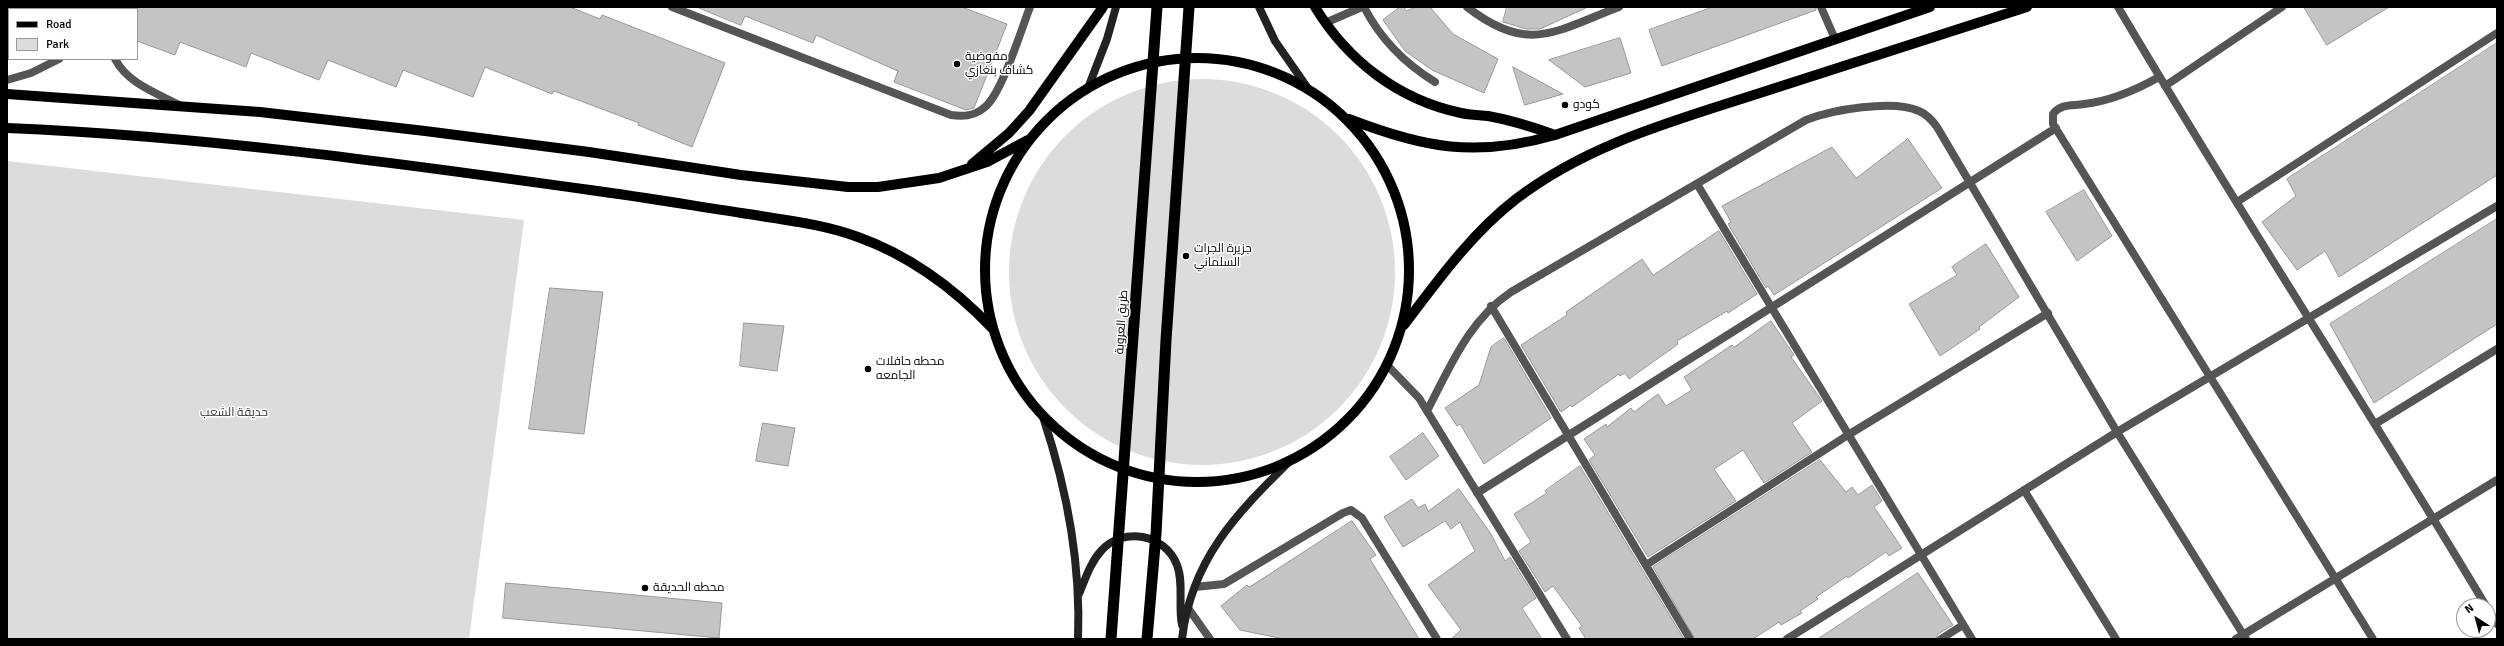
<!DOCTYPE html>
<html>
<head>
<meta charset="utf-8">
<style>
	body { margin:0 }
	#map { position:relative; width:2504px; height:646px; overflow:hidden; background:#fff; font-family:Signika,sans-serif }
	canvas { display:block }
	.frame { position:absolute; inset:0; border:8px solid #000; pointer-events:none }
	.legend { position:absolute; left:8px; top:8px; width:130px; height:52px; box-sizing:border-box; background:#fff; border:1px solid #999; margin:0; padding:5px 7px; list-style:none; font-size:12px; color:#000 }
	.legend li { display:flex; align-items:center; gap:8px; height:20px }
	.legend b { width:20px; border:1px solid #999 }
	.north { position:absolute; left:2456px; top:598px; width:40px; height:40px; box-sizing:border-box; background:#fff; border:1px solid #999; border-radius:50%; rotate:324deg; font-size:11px; font-weight:700; line-height:16px; text-align:center; color:#000 }
	.north::after { content:''; display:block; margin:auto; width:14px; height:18px; background:#000; clip-path:polygon(50% 0,100% 100%,50% 72%,0 100%) }
</style>
</head>
<body>
<div id="map">
<canvas width="2504" height="646"></canvas>
<div class="frame"></div>
<ul class="legend">
<li><b style="height:5px;background:#000"></b>Road</li>
<li><b style="height:11px;background:#dcdcdc"></b>Park</li>
</ul>
<div class="north">N</div>
</div>
<script>
const ctx = document.querySelector('canvas').getContext('2d');
ctx.lineJoin = 'round';
function paint(path, color) { ctx.fillStyle = color; ctx.fill(path, 'evenodd'); }
function trace(path, color, width, dash) { ctx.strokeStyle = color; ctx.lineWidth = width; ctx.lineCap = dash ? 'butt' : 'round'; ctx.setLineDash(dash || []); ctx.stroke(path); }
function label(font, color, halo, rows, align = 'center') {
  ctx.font = font + ' Signika,Cairo,sans-serif'; ctx.lineWidth = 3; ctx.setLineDash([]); ctx.textBaseline = 'middle'; ctx.strokeStyle = halo; ctx.fillStyle = color; for (const [text, x, y, turn = 0] of rows) {
    ctx.save(); ctx.translate(x, y); ctx.rotate((+turn || 0) * Math.PI / 180); ctx.textAlign = isNaN(turn) ? turn : align; if (halo) ctx.strokeText(text, 0, 0); ctx.fillText(text, 0, 0); ctx.restore();
  }
}
paint(new Path2D(`
	M1009 272a193 193 0 1 1 386 0a193 193 0 1 1-386 0Z
	M7,161L524,220L469,639H7Z`), '#dcdcdc');
const building = new Path2D(`
	M137,7H570L600,19L602,15L725,63L692,147L638,125L639,123L554,91L552,94L485,67L473,97L403,70L396,87L328,60L319,80L251,53L246,67L180,42L175,55L137,41Z
	M697,7H962L1007,24L974,108L966,110L894,82L898,71L816,35L813,43L745,16L741,25Z
	M1400,7H1404L1406,11L1416,7H1430L1453,34L1498,59L1484,93L1432,70L1405,51L1383,20Z
	M1507,7H1588L1540,29H1526L1503,22Z
	M1713,7H1816V10L1662,66L1649,30Z
	M2304,7H2389L2327,45Z
	M1620,38L1631,73L1585,87L1549,60Z
	M2497,43V175L2339,277L2325,251L2297,270L2262,222L2296,196L2287,179Z
	M1513,67L1563,94L1525,105Z
	M1908,139L1942,188L1774,295L1768,286L1766,288L1728,224L1731,222L1722,206L1832,147L1856,178Z
	M2084,190L2112,236L2077,261L2046,212Z
	M2497,219V324L2374,403L2330,324Z
	M1719,231L1757,294L1728,313L1727,311L1677,341L1678,344L1674,347L1629,379L1625,373L1620,376L1619,374L1572,407L1571,405L1561,412L1521,345L1567,315L1566,312L1642,259L1653,275Z
	M1986,244L2019,297L1979,327L1980,329L1940,356L1909,304L1957,275L1952,267Z
	M550,288L603,292L584,434L529,429Z
	M1771,321L1794,355L1791,357L1822,401L1792,423L1812,452L1764,483L1743,450L1714,469L1736,501L1648,557L1589,460L1595,455L1584,439L1606,424L1607,427L1631,408L1634,412L1658,394L1666,406L1692,390L1684,377L1732,345L1734,347Z
	M744,323L784,326L777,371L740,366Z
	M1504,338L1551,418L1484,464L1460,424L1457,426L1445,408L1479,385L1491,347Z
	M763,423L795,428L788,466L756,461Z
	M1423,433L1439,456L1406,480L1390,457Z
	M1820,460L1846,492L1852,487L1858,495L1872,485L1882,501L1874,507L1902,548L1889,556L1886,552L1848,578L1847,576L1816,597L1818,599L1800,611L1802,613L1781,625L1779,622L1753,639H1695L1653,567Z
	M1580,466L1684,639H1586L1579,628L1582,626L1553,586L1545,592L1519,551L1531,542L1514,514L1547,493L1545,491Z
	M1459,489L1491,534L1505,561L1510,557L1536,598L1522,608L1542,639H1451L1461,630L1428,585L1475,551L1460,522L1451,529L1445,521L1403,547L1384,517L1412,499L1418,508L1425,504L1428,511Z
	M1352,521L1376,555L1370,559L1419,639H1284L1240,630L1221,606L1247,585L1249,587Z
	M1918,573L1953,625L1938,634L1936,639H1818Z
	M506,583L722,603L719,638L503,618Z`);
paint(building, '#c4c4c4');
trace(building, '#999', 1);
trace(new Path2D(`
	M1364,7C1381,40 1404,63 1435,82
	M1821,7L1835,39
	M1325,23L1362,7`), '#555', 8);
trace(new Path2D(`
	M672,7L951,115C964,117 975,116 985,107C1002,93 1021,30 1030,7
	M1467,7C1529,55 1555,31 1619,7
	M2118,7C2237,209 2366,405 2486,606
	M106,9V7
	M115,59C128,84 157,93 181,106
	M2159,77C2136,90 2111,101 2084,104C2073,106 2061,103 2053,114V124L2373,639
	M7,80L31,73L59,59
	M2165,86L2282,7
	M1697,184L1972,639
	M2237,202L2497,33
	M1491,306L1690,639
	M1387,365L1419,398L1567,639
	M1427,411C1450,367 1469,320 1511,292L1806,120C1831,110 1893,99 1919,111C1926,114 1932,120 1937,127L2117,432L2246,639
	M2375,424L2497,349
	M2024,490L2116,639
	M1477,493L2056,128
	M1646,565L1848,435L2048,313
	M1195,587L1224,584L1343,513L1351,510L1362,518L1437,639
	M1188,608L1210,639
	M2488,609L2497,624
	M1787,639L2117,432L2497,206
	M1941,639L1963,625
	M2236,639L2497,480`), '#555', 8);
trace(new Path2D(`
	M1259,7L1275,41L1307,87
	M1088,88L1107,39L1116,7
	M1043,417C1067,489 1081,563 1078,639
	M1079,594C1085,580 1090,563 1101,551C1123,526 1165,534 1177,565C1184,583 1178,606 1182,625
	M1182,639C1191,560 1236,514 1290,461`), '#222', 8);
trace(new Path2D(`
	M1315,7C1348,61 1399,100 1461,113C1470,115 1479,115 1488,116C1511,120 1533,127 1555,135
	M985 270a212 212 0 1 1 424 0a212 212 0 1 1-424 0Z
	M7,94L260,112L425,131L589,152L741,175L848,187H878L939,178L987,162L1028,140
	M1349,119C1424,148 1476,158 1555,135L1930,7
	M7,128C202,136 397,163 590,190C643,197 695,206 748,214C785,220 823,224 858,237C911,256 955,289 993,329
	M972,164L1009,133L1029,111L1103,7
	M1404,325C1438,280 1471,234 1516,199C1589,143 1677,120 1763,92C1851,64 1939,35 2027,7`), '#000', 10);
trace(new Path2D(`
	M1111,639L1157,7
	M1147,639L1156,534L1166,340L1189,7`), '#000', 11);
for (const [x, y, r, color] of [
	[957,64,4,"#000"],
	[1565,105,4,"#000"],
	[1186,256,4,"#000"],
	[868,369,4,"#000"],
	[645,588,4,"#000"]
]) { const dot = new Path2D(); dot.arc(x, y, r, 0, 2 * Math.PI); ctx.fillStyle = color; ctx.fill(dot); trace(dot, '#fff', 1.5); }
label('12px', '#000', '#fff', [
	["مفوضية",965,57],
	["كشاف بنغازي",965,71],
	["كودو",1573,105],
	["جزيرة الجرات",1194,249],
	["السلماني",1194,263],
	["محطه حافلات",876,362],
	["الجامعه",876,376],
	["محطه الحديقة",653,588]
], 'left');
label('12px', '#000', '#fff', [
	["طريق العروبة",1122,322,-86]
]);
label('12px', '#333', '#fff', [
	["حديقة الشعب",234,413]
]);
</script>
</body>
</html>
